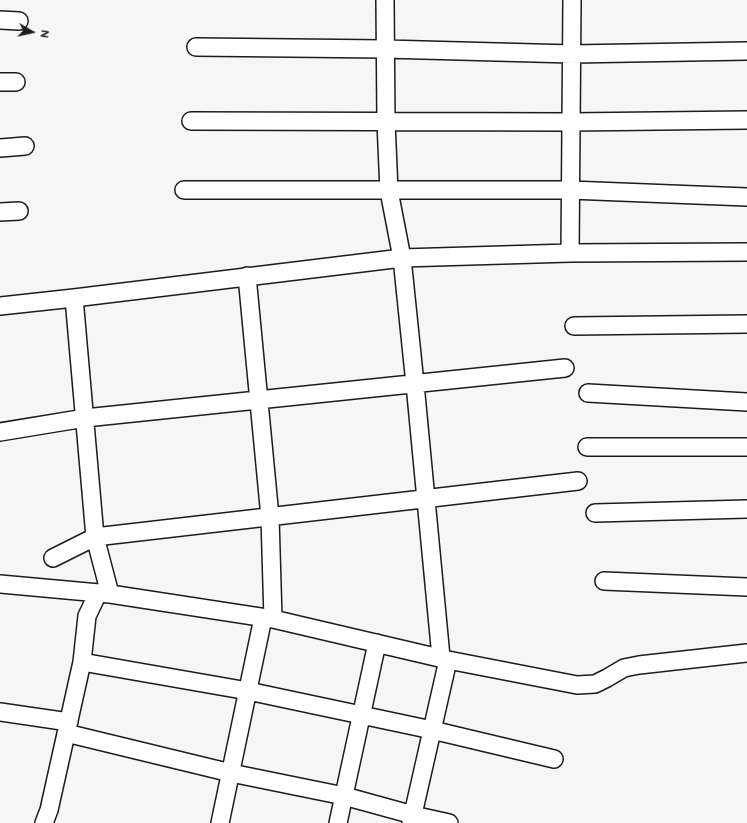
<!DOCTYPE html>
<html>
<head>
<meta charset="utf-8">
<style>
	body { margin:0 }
	#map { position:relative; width:747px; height:823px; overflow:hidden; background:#f6f6f6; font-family:"Balsamiq Sans",sans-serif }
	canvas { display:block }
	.north { position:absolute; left:12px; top:12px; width:40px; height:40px; -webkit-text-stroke:3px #fff; paint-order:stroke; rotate:99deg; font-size:11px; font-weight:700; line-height:16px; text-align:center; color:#1c1c1c }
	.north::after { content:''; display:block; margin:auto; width:14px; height:18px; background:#1c1c1c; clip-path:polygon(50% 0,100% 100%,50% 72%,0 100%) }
</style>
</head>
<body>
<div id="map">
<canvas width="747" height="823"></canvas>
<div class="north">N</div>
</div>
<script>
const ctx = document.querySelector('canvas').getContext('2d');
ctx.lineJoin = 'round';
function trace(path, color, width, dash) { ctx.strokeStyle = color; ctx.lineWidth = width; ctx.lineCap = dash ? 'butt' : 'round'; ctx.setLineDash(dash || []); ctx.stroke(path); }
const minor = new Path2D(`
	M385,0L386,122L389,191L402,258L415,384L441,657
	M0,20L19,21
	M196,47L385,49L572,54L747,51
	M0,82H16
	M191,121L571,122L747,120
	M0,148L25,146
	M184,190H570L747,197
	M0,212L19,211
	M570,253L572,0
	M247,276L270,517L273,619
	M74,298L95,537L110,594
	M0,306L74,298L402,258L570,253L747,252
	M574,326L747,324
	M588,393L747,402
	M0,432L85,418L565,368
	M587,447H747
	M595,513L747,509
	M53,558L95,537L578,481
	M604,581L747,587
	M0,584L110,594L273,619L448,660L577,685L595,684L607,678L624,668L639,665L747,653
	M82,662L248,691L432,730L554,759
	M0,712L69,722
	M66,733L231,773L344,796L413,815L449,823
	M44,823L49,810L82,662L87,616L98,593
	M220,823L263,618
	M338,823L377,643
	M411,823L448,660`);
trace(minor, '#1c1c1c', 20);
trace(minor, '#fff', 17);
</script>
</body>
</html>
